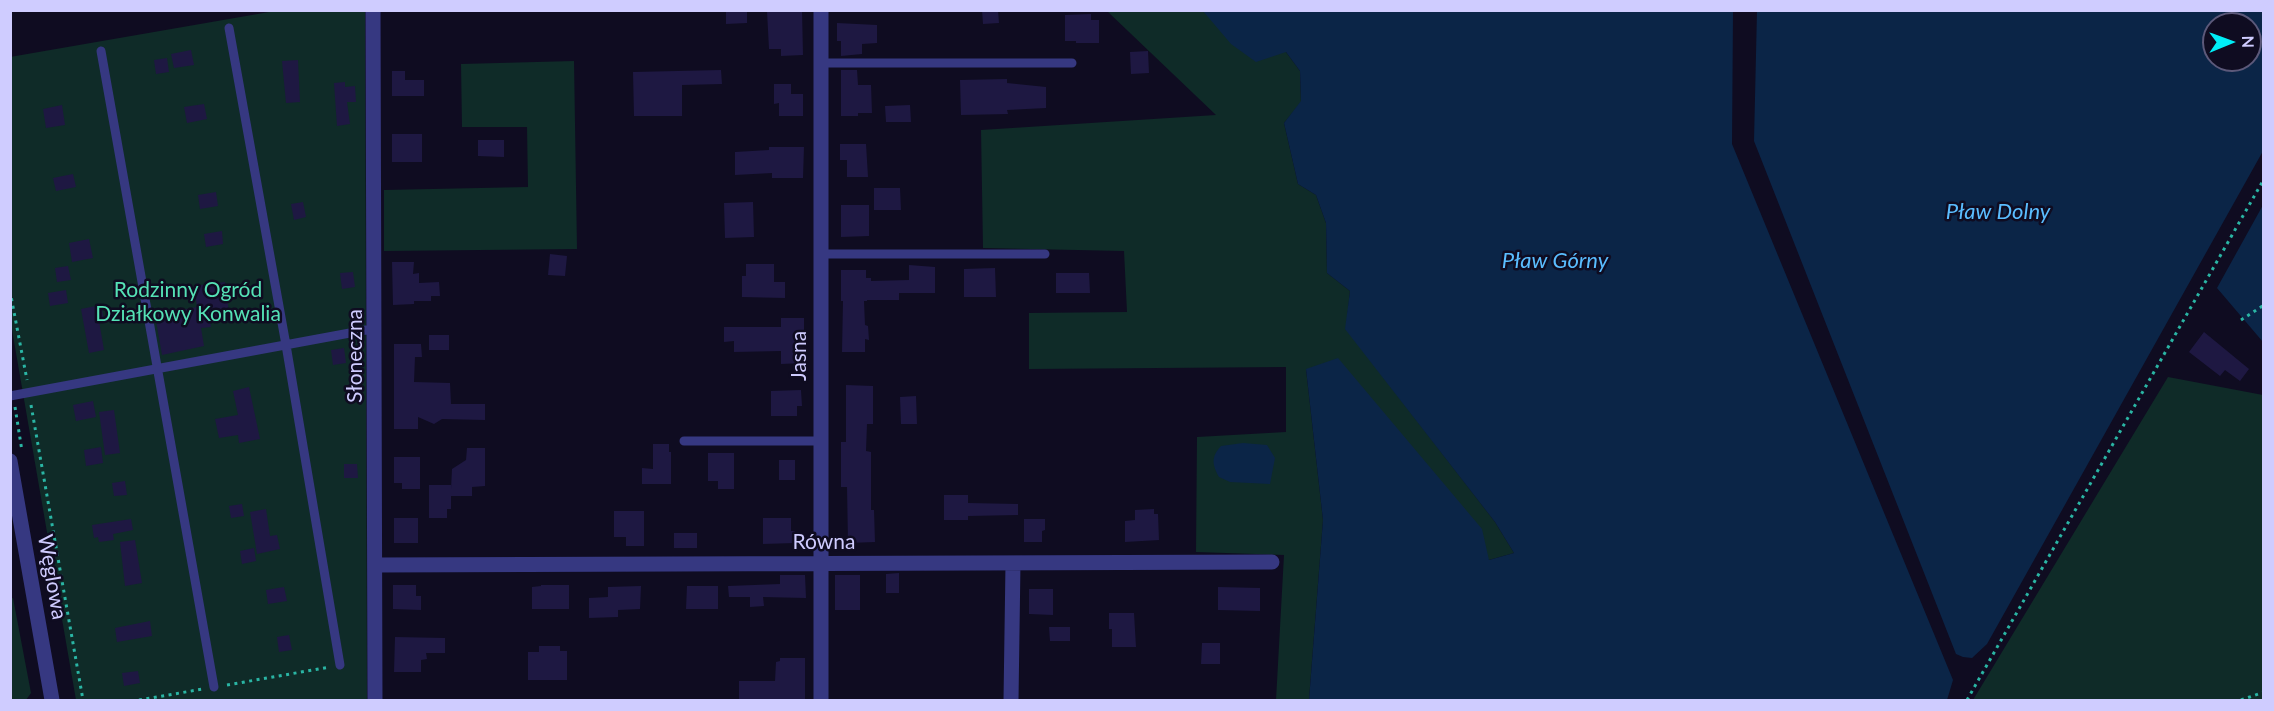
<!DOCTYPE html>
<html>
<head>
<meta charset="utf-8">
<style>
	body { margin:0 }
	#map { position:relative; width:2274px; height:711px; overflow:hidden; background:#0f0c21; font-family:Lato,sans-serif }
	canvas { display:block }
	.frame { position:absolute; inset:0; border:12px solid #cfccff; pointer-events:none }
	.north { position:absolute; left:2202px; top:12px; width:60px; height:60px; box-sizing:border-box; background:#0f0c21; border:2px solid #5c597a; border-radius:50%; rotate:89deg; font-size:16px; font-weight:700; line-height:24px; text-align:center; color:#cfccff }
	.north::after { content:''; display:block; margin:auto; width:21px; height:27px; background:#00eef7; clip-path:polygon(50% 0,100% 100%,50% 72%,0 100%) }
</style>
</head>
<body>
<div id="map">
<canvas width="2274" height="711"></canvas>
<div class="frame"></div>
<div class="north">N</div>
</div>
<script>
const ctx = document.querySelector('canvas').getContext('2d');
ctx.lineJoin = 'round';
function paint(path, color) { ctx.fillStyle = color; ctx.fill(path, 'evenodd'); }
function trace(path, color, width, dash) { ctx.strokeStyle = color; ctx.lineWidth = width; ctx.lineCap = dash ? 'butt' : 'round'; ctx.setLineDash(dash || []); ctx.stroke(path); }
function label(font, color, halo, rows, align = 'center') {
  ctx.font = font + ' Lato,sans-serif'; ctx.lineWidth = 5; ctx.setLineDash([]); ctx.textBaseline = 'middle'; ctx.strokeStyle = halo; ctx.fillStyle = color; for (const [text, x, y, turn = 0] of rows) {
    ctx.save(); ctx.translate(x, y); ctx.rotate((+turn || 0) * Math.PI / 180); ctx.textAlign = isNaN(turn) ? turn : align; if (halo) ctx.strokeText(text, 0, 0); ctx.fillText(text, 0, 0); ctx.restore();
  }
}
paint(new Path2D(`
	M275,11H365L367,700H76L11,324L10,57Z
	M1107,11H1203L1286,52L1300,71L1301,102L1284,123L1298,184L1316,195L1326,223L1327,273L1350,291L1346,329L1495,522L1514,553L1489,560L1306,369L1323,520L1309,700H1276L1284,555L1196,552L1197,437L1286,432V367L1029,369V313L1127,312L1124,251L983,248L981,130L1216,115Z
	M574,61L577,249L384,251V190L528,187L527,127H462L461,64Z
	M2168,377L2263,395V700H1973Z
	M13,598L31,693L26,700H11L10,599Z`), '#0f2b28');
paint(new Path2D(`
	M1203,11H1733L1732,144L1953,680L1947,700H1309L1323,520L1306,369L1338,358L1482,529L1489,560L1514,553L1495,522L1345,329L1350,291L1327,273L1326,223L1316,195L1298,184L1284,123L1301,101L1300,71L1286,52L1256,62L1231,44Z
	M1757,11H2263V151L1987,644L1972,658L1963,657L1956,654L1754,141ZM2214,24H2250V60H2214Z
	M2263,205V342L2217,288Z
	M1243,443L1267,445L1275,458L1270,484L1230,482L1219,477C1212,464 1211,457 1221,446Z`), '#0b2547');
paint(new Path2D(`
	M726,10H747V23L726,24Z
	M802,10L803,55L781,56V49H769L767,11Z
	M982,10H998L999,23L983,24Z
	M1091,14V20H1099V43H1076V41H1065V15Z
	M837,23L877,25V43L862,44V54L841,56V41H837Z
	M191,50L194,65L174,68L171,54Z
	M1148,51L1149,73L1131,74L1130,52Z
	M167,58L169,72L156,74L154,60Z
	M298,60L300,102L286,103L282,61Z
	M721,70L722,84L682,85V116H634L633,72Z
	M841,70H857L858,85H871L872,113H858V116H841Z
	M392,71H405V80H424V96H392Z
	M1007,79V83L1046,87V108L1007,110L1008,114L961,115L960,80Z
	M345,82V87L355,86L356,102H347L350,124L337,126L334,83Z
	M774,84H791V94H803V116H779V103L774,104Z
	M204,104L207,119L187,123L184,107Z
	M62,105L65,125L46,128L43,109Z
	M910,105L911,122H886L885,106Z
	M392,134H422V162H392Z
	M478,140H504V157L478,156Z
	M840,144H866L868,177H847V160H840Z
	M769,147H804L803,178H772V173L735,175V152L769,150Z
	M73,174L76,187L56,191L53,178Z
	M874,188H900L901,210H874Z
	M216,192L218,206L200,209L198,195Z
	M303,202L306,217L294,220L291,204Z
	M753,202L754,237L725,238L724,203Z
	M841,205H869V236L841,237Z
	M222,231L223,244L206,247L204,234Z
	M89,239L93,258L72,262L69,243Z
	M550,254L567,256L565,276L548,275Z
	M392,262H414L413,274L419,273V283L439,282L440,296H431V301H414V304L393,305Z
	M746,264H774V282H785V298L742,297V276H746Z
	M909,265L935,267V293H899V300H867V301H864L865,325L868,326L869,340L865,339V352H842L843,301H841V270H866V278H871V281L909,280Z
	M68,266L71,280L57,282L55,268Z
	M995,268L996,297H964V269Z
	M353,272L355,287L342,289L340,273Z
	M1056,273H1089L1090,293H1056Z
	M225,282L230,320L210,322L211,327L201,328L204,346L162,355L155,315L197,307L194,286Z
	M66,290L68,303L50,306L48,293Z
	M101,305L104,320L99,321L104,350L89,353L81,309Z
	M781,318H804V363L781,364V351L734,352V341L724,342V327H781Z
	M2204,332L2249,369L2240,381L2225,370L2220,376L2189,352Z
	M429,335H449V350H429Z
	M394,344H421L422,357H415L414,382L450,383L451,404H485V420L442,419L434,424L418,417V429H394Z
	M344,348L346,363L333,365L331,350Z
	M846,385L873,386V424H867L866,451L871,452V510H874L875,542L848,543L847,487H841V442H846Z
	M249,387L260,439L239,443L238,435L219,438L215,419L238,415L233,391Z
	M801,390L802,406H797V416H771V391Z
	M916,396L917,424H901L900,397Z
	M93,401L96,417L76,421L73,405Z
	M114,410L120,453L105,455L99,412Z
	M653,444H669V452H671V484H642V468L653,469Z
	M101,447L103,463L86,466L84,450Z
	M467,448H485V486L472,487V496H451V509H447V518H429V485H451V489L452,469L466,460Z
	M708,453H734V489H718V481H708Z
	M394,457H420V489H402V483H394Z
	M779,460H795V480H779Z
	M344,464H357L358,478H344Z
	M125,481L127,495L114,496L112,483Z
	M944,495H968V503L1018,504V515L968,516V520H944Z
	M242,504L244,516L231,518L229,506Z
	M266,509L270,536L277,535L280,549L257,554L250,512Z
	M1154,509V514H1158L1159,540L1125,542V521L1135,520V510Z
	M614,511H644V546H626V537H614Z
	M394,518H418V543H394Z
	M763,518H791V531H795V543L763,544Z
	M131,519L133,530L113,534L114,540L99,542L98,537L94,538L92,525Z
	M1024,519H1045V530L1042,531V542H1024Z
	M674,533H697V548H674Z
	M135,540L142,583L125,586L120,542Z
	M254,548L256,561L242,564L240,551Z
	M899,573V593H886V574Z
	M780,575H805L806,598L763,597L764,606L750,607V597H729L728,586L780,584Z
	M835,575H860V610H835Z
	M393,585H416V596H421V610L393,609Z
	M541,585H569V609H532V587L541,586Z
	M641,586L640,609L618,610V617L589,618V598L608,597V587Z
	M687,586H718V609H686Z
	M284,587L287,601L268,604L266,590Z
	M1218,587L1260,588V611L1218,610Z
	M1029,589H1053V615L1029,614Z
	M1109,613H1134L1136,647H1112V629H1109Z
	M150,621L152,636L117,642L115,628Z
	M1049,627H1070V641H1050Z
	M289,635L292,650L279,652L277,637Z
	M395,637L445,638V653H426L427,659L421,660V672H394Z
	M1202,643H1220V664H1201Z
	M539,646H560V651H567V680H528V652H539Z
	M780,658H805V700H739V681H775L776,662L780,661Z
	M138,671L140,683L124,686L122,673Z`), '#1e1842');
trace(new Path2D(`
	M10,291L27,380
	M2241,320L2264,305
	M31,405L83,700
	M15,407L22,451
	M227,685L330,667
	M139,700L203,689
	M1967,700L2264,179
	M2241,700L2264,692`), '#2ab5a4', 3, [3, 4.5]);
trace(new Path2D(`
	M229,28L286,345L340,665
	M101,51L214,687
	M820,63H1072
	M820,254H1045
	M10,396L366,330L375,331
	M684,441H820`), '#363881', 9);
trace(new Path2D(`
	M373,10L375,700
	M821,10V700
	M376,565L1272,562
	M1011,700L1013,563`), '#363881', 15);
trace(new Path2D(`
	M10,461L52,700`), '#363881', 15);
label('21px', '#55e2b6', '#0f0c21', [
	["Rodzinny Ogród",188,290],
	["Działkowy Konwalia",188,314]
]);
label('21px', '#cfccff', '#0f0c21', [
	["Słoneczna",355,356,-90],
	["Jasna",799,356,-90],
	["Równa",824,542],
	["Węglowa",52,577,80]
]);
label('italic 22px', '#5abdff', '#0f0c21', [
	["Pław Dolny",1998,212],
	["Pław Górny",1555,261]
]);
</script>
</body>
</html>
